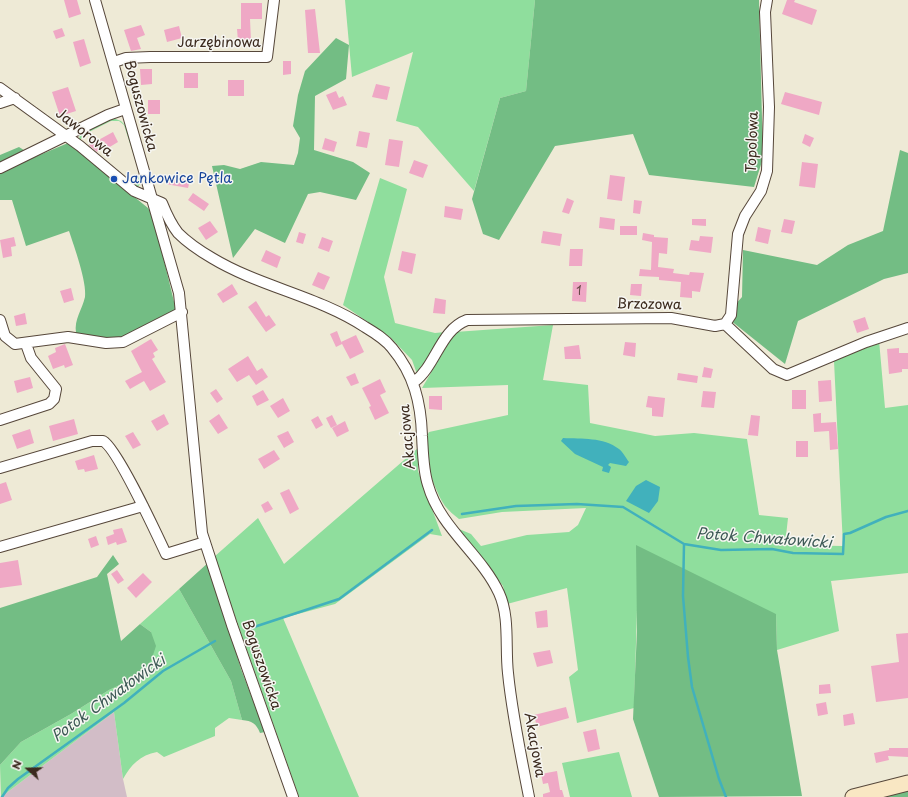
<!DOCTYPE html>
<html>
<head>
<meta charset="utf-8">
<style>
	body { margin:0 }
	#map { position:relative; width:908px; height:797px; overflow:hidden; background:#eeead6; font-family:"Playpen Sans",sans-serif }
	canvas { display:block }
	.north { position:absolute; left:8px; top:749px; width:40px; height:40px; -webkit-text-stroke:3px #f6f6f2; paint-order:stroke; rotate:290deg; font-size:11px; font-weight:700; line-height:16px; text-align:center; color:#3b2a1e }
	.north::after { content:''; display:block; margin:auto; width:14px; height:18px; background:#3b2a1e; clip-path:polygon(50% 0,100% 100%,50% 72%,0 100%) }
</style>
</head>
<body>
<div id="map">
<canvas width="908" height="797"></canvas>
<div class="north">N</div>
</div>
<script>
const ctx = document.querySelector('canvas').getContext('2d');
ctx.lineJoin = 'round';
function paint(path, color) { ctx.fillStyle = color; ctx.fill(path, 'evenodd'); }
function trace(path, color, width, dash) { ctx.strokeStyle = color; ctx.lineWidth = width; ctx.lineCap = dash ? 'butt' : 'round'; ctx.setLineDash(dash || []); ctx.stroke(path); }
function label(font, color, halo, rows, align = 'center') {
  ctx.font = font + ' "Playpen Sans",sans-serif'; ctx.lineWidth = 3; ctx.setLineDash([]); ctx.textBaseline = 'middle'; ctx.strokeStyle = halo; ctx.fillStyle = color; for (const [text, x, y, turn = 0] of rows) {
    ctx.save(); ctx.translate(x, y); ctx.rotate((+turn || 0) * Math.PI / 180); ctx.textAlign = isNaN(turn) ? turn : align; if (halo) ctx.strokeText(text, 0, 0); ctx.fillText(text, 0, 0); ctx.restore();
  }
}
paint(new Path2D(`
	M114,712L123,779L127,797H1Z`), '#d2bdc7');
paint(new Path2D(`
	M345,0H535L526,91L500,98L474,191L418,127L396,121L413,52L352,77Z
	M113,118L121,121L126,126L140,174L141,182L138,187H136L100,159V156L131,182L140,175L124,125L119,121H111L83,135L80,141L79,140L80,134Z
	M380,178L407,189L384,277L395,323L435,333L445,332L417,374L412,360L391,338L343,305Z
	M553,325L543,380L588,385L590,423L655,436L694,433L747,439L759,515L788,518L785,545L843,546L834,361L879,340L885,408L908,405V573L831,581L839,631L777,650L776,614L637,610L634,708L577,723L569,677L578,670L567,588L507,604L503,586L459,529L471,534L481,546L527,535L569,532L578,525L586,508L502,512L459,519C454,515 449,511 445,506C435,491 418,448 429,432L508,415V385L422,388L455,332Z
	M418,448V471L442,536L430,534L335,604L283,618L359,797H299L214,557L258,518L284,564Z
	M179,589L231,681L242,720L229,718L215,728V736L164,757L157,752C140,755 131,765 123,779L114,712L1,797L0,765L21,742L71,714L109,690L135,678L151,632L140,624Z
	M619,752L632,797H570L562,763Z`), '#8fde9d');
paint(new Path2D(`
	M535,0H759L763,158L754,187L649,175L633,134L555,146L499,240L483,234L472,199L500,98L526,91Z
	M336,38L349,45L346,79L315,96L314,150L353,162L370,173L356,200L320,192L308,194L285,243L255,229L233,258L212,166L224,165L240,169L261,162L294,165L298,153L300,138L293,126L298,95L305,71Z
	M68,143L148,208L153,215L176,310L123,338L110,340L76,333C74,319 82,310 85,297C87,282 74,246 69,231L26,246L12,200H0V155L19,147L35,157Z
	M900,150L908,153V273L884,279L798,321L785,364L725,316L742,297L743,250L817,265L848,245L883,231Z
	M636,545L776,614L777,650L802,796L659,797L633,719L637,631Z
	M113,555L119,564L107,574L121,641L140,624L151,632L156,646L151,661L135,678L109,690L71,714L21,742L0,765V608L97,577Z
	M209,562L241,669L265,732L260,733C256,723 252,721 242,720L231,681L179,589Z
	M908,790V797H885Z`), '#73bd84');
paint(new Path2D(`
	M563,438C582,439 603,437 619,449C623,452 626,458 629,462L626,466L610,463L608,465L611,467L609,473L602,471L603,467L575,454L561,441Z
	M646,480L660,487L658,501L649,513L626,501L636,486Z`), '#41b1bc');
trace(new Path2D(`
	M462,514L516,506L577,504L623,507L684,544L721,550L772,549L793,553L843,554L844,534L850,533L886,517L908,511
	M684,544L683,596L688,657L692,687L719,779L726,797
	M251,628L339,599L432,530
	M2,797L8,788L18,779L124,703L163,671L215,641`), '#41b1bc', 2.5);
paint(new Path2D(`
	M64,0H77L81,14L69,18Z
	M787,0H795L794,2L817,10L812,25L782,14Z
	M241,3H262V19H250L251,41H238L237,29H241Z
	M315,9L320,53H308L305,10Z
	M141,25L145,35L137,38L141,49L131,51L124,30Z
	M179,26L182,38L167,42L164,30Z
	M62,28L65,36L56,39L53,31Z
	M84,39L91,63L80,67L73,42Z
	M283,61H291V74L283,75Z
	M140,69H152V84L141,85Z
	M184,73H198V88H184Z
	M228,80H244V96H228Z
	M376,84L390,87L387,100L372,97Z
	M68,87L76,111L60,116L52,92Z
	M336,91L339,98L343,96L347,105L333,110L326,95Z
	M785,92L822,102L819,115L781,104Z
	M148,100H160V114H148Z
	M359,131L370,133L367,148L356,146Z
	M113,132L118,142L108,148L104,141L97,152L89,145L91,141L93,143Z
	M805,134L814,138L810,147L802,143Z
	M325,138L337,142L334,152L322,149Z
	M389,139L403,141L399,167L385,165Z
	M414,160L428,165L423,178L409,173Z
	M802,162L818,164L815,188L799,186Z
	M610,175L625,177L622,201L607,199Z
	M168,176L190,180L188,188L166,184Z
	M193,193L209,204L204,211L188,200Z
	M567,198L574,201L569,214L562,212Z
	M634,200L642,201L640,214L633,213Z
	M445,206L463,209L461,220L444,217Z
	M600,217L615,219L614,230L599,228Z
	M692,219H706V226L692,225Z
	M784,219L795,221L792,234L781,232Z
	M210,221L218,232L206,240L198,228Z
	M620,226H637V235H620Z
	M758,227L771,230L768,244L755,241Z
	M543,231L562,234L560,246L541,243Z
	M299,232L306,234L303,244L296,242Z
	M643,233L654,235V237L668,238L667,254L659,253L658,267L674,269L673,273L689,275L690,272L704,273L700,292L692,291V298L680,297L681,282L659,280V277L639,276L640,269L651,270L652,242L642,240Z
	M700,236L713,237L711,253L689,250L691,240L699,241Z
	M14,237L16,246L11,247L12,256L3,258L0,240Z
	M322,237L333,241L329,252L318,248Z
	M570,249H583L582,266H569Z
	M266,250L281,257L277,268L261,261Z
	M402,251L416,254L412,274L398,270Z
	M318,272L330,277L324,290L312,285Z
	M573,282H587L586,302L572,301Z
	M232,284L238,294L223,303L217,294Z
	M631,284H642L641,296L630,295Z
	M71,288L74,300L64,303L60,291Z
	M435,298L446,300L445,314L433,313Z
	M256,301L266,317L269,315L276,325L266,332L248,307Z
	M25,313L27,324L16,326L14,316Z
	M865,317L869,329L857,333L853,321Z
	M337,331L342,344L336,347L330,334Z
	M356,335L364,352L350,359L341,342Z
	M151,339L158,350L153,353L155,357L152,359L166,382L150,391L144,381L130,389L125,381L142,372L131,351Z
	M625,342L636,343L635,357L623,355Z
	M65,344L73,365L65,368L64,365L53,369L48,356L56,352L55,348Z
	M579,345L581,359H565L564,347Z
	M899,348V353H908V369H902V372L889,374L887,349Z
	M248,356L257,371L262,368L268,377L256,385L249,375L237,382L228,369Z
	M704,367L713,369L711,378L702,377Z
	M355,373L359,383L351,386L346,377Z
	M678,373L698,376L697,383L677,380Z
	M30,377L33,388L17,393L14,381Z
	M380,379L386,392L380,395L389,413L375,420L369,407L371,406L362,388Z
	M831,380L832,401L819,402L818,381Z
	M216,389L223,399L217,403L210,393Z
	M263,390L269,400L257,406L252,396Z
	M792,390H806V409H792Z
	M703,391L716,392L714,408L701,407Z
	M429,396H442V410L429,409Z
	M648,396L665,398L663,417L652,416V408L646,407Z
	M283,398L290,411L278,418L270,406Z
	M821,413V423L836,422L838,449L830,450L829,431L814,432L813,414Z
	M164,414L169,424L157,431L151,421Z
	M219,414L228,428L218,434L209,421Z
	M332,415L337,425L331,428L326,418Z
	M751,415L760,416L758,436L748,435Z
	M318,416L323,425L316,429L311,420Z
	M74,419L78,434L53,441L49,426Z
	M345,421L349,431L337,437L332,428Z
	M30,429L34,443L17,449L12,435Z
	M288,431L294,442L284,448L277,436Z
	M133,432L141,445L133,449L125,436Z
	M796,441H808V457H796Z
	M274,450L280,459L264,469L258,459Z
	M94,455L98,469L85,472L84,469L78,470L75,461Z
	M6,482L12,500L0,504V484Z
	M289,489L299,509L290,514L280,493Z
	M268,501L273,509L265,513L261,505Z
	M122,528L127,542L117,545L116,542L108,545L106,537L114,534L113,530Z
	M96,536L99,545L91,548L88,539Z
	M18,560L22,585L0,588V563Z
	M117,570L124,580L118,584L111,574Z
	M143,573L152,582L136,598L127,588Z
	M547,610L548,627L537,628L535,612Z
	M908,633V698L876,702L871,666L899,662L896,634Z
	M550,650L553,663L537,667L533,653Z
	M830,684L831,693L819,694V685Z
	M826,702L828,714L818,716L816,704Z
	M566,707L569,718L537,727L534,715Z
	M853,713L855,724L844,726L843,715Z
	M596,729L600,749L588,752L583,732Z
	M889,748H908V757L888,756L889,760L876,763L874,753L889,750Z
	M557,771L560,790H562L564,797H543V794L550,792L548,783L543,784L541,774Z`), '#efa8c5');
const street = new Path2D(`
	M95,0L179,293L202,533L232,625L293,797
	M114,62L126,58L150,57H267L274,0
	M0,88L80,146L134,191L162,203C166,213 171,224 178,233C188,243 200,251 212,258C260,287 318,296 365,327C375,333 385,339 392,348C414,374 421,403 422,436C423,452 423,470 428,485C440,528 481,554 499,593C510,617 505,647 508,673C512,714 521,756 529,797
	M0,103L15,98
	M0,168L108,115L125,109
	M0,320L5,336L15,344L68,337L106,343L123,342L182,312
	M725,324L731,315L738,234L745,216L761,191L767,171L769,107L765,12L767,0
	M414,382C436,366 440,330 467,320L671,318L715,326L725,324L773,369L787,375L866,342L908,328
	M0,420L49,404L54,399L56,389L31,358L26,344
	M0,468L92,441H103C117,448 157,535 166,554L205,542
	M0,547L143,506`);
const secondary = new Path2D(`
	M853,797L908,783`);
trace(street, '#56473a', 12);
trace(secondary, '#56473a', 17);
trace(street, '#fff', 10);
trace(secondary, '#f9e7c3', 15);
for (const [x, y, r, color] of [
	[114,179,4,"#1a4fb4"]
]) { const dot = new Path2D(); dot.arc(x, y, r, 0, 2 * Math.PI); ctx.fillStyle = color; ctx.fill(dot); trace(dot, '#f6f6f2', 1.5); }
label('12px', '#684a48', null, [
	["1",579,292]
]);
label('14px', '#3b2a1e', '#f6f6f2', [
	["Jarzębinowa",219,43],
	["Boguszowicka",140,106,75],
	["Jaworowa",84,133,38],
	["Topolowa",753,142,-88],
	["Brzozowa",649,305,1],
	["Akacjowa",408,437,-95],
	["Boguszowicka",261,665,71],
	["Akacjowa",534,745,80]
]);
label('14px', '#164399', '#f6f6f2', [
	["Jankowice Pętla",122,179]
], 'left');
label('italic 15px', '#3d5955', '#f6f6f2', [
	["Potok Chwałowicki",764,539,4],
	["Potok Chwałowicki",109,699,-36]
]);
</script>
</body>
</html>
